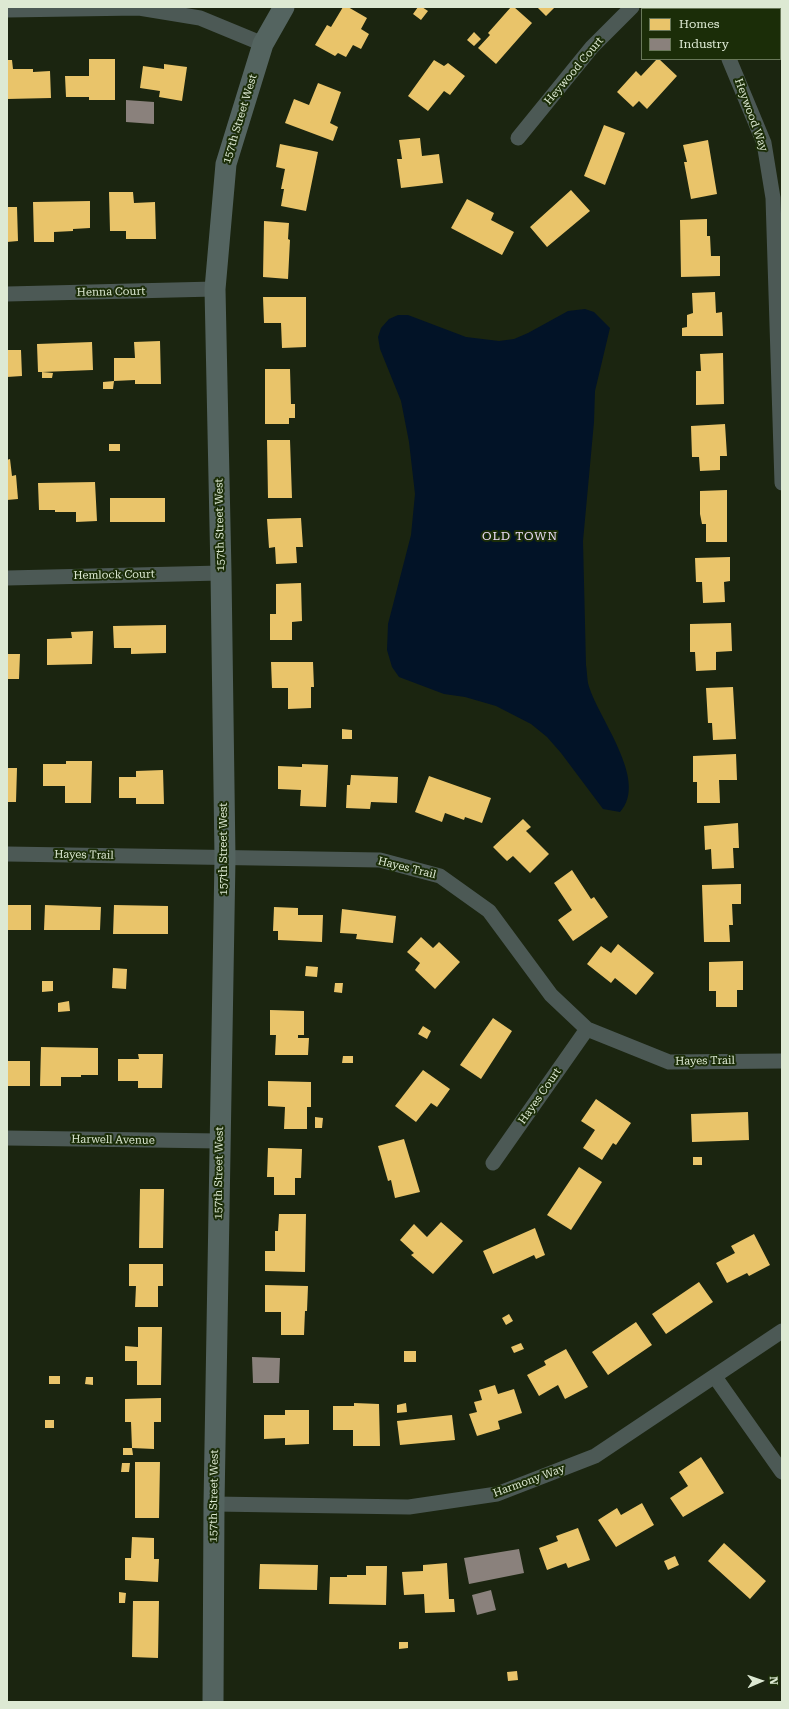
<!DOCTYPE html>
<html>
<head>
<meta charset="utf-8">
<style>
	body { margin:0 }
	#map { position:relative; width:789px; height:1709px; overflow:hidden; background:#1b2510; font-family:"Roboto Serif",serif }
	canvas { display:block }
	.frame { position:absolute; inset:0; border:8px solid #dde9d3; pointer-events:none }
	.legend { position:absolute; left:641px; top:8px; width:140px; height:52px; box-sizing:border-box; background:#1b2d08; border:1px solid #697859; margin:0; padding:5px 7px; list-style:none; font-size:12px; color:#dde9d3 }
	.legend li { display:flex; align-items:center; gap:8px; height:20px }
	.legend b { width:20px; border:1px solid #697859 }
	.north { position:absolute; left:741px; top:1661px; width:40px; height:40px; -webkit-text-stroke:3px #1b2d08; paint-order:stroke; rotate:88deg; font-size:11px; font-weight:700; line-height:16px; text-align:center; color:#dde9d3 }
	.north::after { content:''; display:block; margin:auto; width:14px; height:18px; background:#dde9d3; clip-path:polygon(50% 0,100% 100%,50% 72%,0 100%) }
</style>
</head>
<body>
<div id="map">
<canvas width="789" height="1709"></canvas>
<div class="frame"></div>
<ul class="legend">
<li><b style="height:11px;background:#e9c46a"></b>Homes</li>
<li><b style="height:11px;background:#8a817c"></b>Industry</li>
</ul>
<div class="north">N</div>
</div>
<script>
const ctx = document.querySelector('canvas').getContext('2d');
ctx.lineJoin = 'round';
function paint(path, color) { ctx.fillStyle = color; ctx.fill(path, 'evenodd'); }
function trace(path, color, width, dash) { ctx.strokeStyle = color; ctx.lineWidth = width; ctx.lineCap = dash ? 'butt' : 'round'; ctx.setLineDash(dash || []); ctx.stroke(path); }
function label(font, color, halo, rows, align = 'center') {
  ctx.font = font + ' "Roboto Serif",serif'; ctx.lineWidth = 4; ctx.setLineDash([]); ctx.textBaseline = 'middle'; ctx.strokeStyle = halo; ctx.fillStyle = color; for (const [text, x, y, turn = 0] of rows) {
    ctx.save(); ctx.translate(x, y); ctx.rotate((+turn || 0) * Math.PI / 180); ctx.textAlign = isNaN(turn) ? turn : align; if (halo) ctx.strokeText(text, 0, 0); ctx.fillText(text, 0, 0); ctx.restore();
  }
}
paint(new Path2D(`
	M585,309L594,312L610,328L595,391L594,422L583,541L586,665C587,671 587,677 588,683C596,716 650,780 620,812L603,809L561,753L547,737L531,724L496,706L465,697L444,694L399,677L392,667L387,650L388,624L411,535L415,494L409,442L401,401L380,349L378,337L381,328L389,319L398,315H408L466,337L499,341L514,339L528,333L568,311Z`), '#021327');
paint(new Path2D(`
	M343,7H348L367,18L361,29L369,34L361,49L353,45L346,57L338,53L335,56L315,45L327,25L331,27Z
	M418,7H422L428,11L421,20L413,14Z
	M511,7H514L532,23L496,64L478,48L490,35L488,33Z
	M537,7H555L546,16Z
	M474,32L481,39L474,46L467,40Z
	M89,59H115V100H89V97H66L65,76H89Z
	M657,59H659L677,76L647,109L639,101L633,107L617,92L636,71L641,76Z
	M7,60H12L13,69H33V72L50,71L51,98L7,99Z
	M434,60L444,66L448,63L465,76L450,95L444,91L428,111L408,96Z
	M164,64L187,67L182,101L159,97L160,91L140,88L143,66L164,69Z
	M318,83L341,92L330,123L338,127L333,141L285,123L294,99L309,105Z
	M604,125L625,133L605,185L584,176Z
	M420,138L422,156L439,154L443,183L401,188L397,159H402L399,140Z
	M708,140L717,194L691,199L684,162H687L683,145Z
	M280,144L318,152L306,211L281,206L284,189H281L285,169L276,167Z
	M571,190L590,211L547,247L530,227Z
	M109,192H133L134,203L155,202L156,239H126V231H110Z
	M467,199L494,213L491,220L514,232L502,255L451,228Z
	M90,201V228L73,229V231L54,232V242H34L33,202Z
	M7,207H17L18,241L7,242Z
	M707,219V236H710L711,256H720V276L681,277L680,220Z
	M264,221L289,223L288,239L290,240L288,279L263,277Z
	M715,292L716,313L722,312L723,336H682V328L687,327V315L693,313L692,293Z
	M263,297H306V347L282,348L281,323H264Z
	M160,341L161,384H135V380L114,381L113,389H103V382L114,381V358H135L134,342Z
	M92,342L93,370L42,372L53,373L52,378H42V372H38L37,344Z
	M7,350H21L22,376L7,377Z
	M723,353L724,404L696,405V371H701L700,354Z
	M265,369H290L291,404H295V418H289V424H265Z
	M725,424L727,456H720V470L700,471L699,457H692L691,426Z
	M267,440H290L292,498H268Z
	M109,444H120V451H109Z
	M10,459L12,476L16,475L18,499L7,500V460Z
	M95,482L97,521L76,522V512H55V510H39L38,483Z
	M727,490V542H706V524H702L700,514V491Z
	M110,498H165V522H110Z
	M301,518L303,547H296L297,563L276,564L275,547L269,548L267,519Z
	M730,557V581L724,582L725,602L703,603L702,582H696L695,558Z
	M301,583L302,621L292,622V640H270V614H276V584Z
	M731,623L732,651L716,652V670L696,671L695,652H690V624Z
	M166,625V653L131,654V648H114L113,626Z
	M93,631L92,664L47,665V639L72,638L71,632Z
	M7,654H20L19,679H7Z
	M271,662H313L314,687H311V708L288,709V688H272Z
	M733,687L736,739L713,740L712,723H708L706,688Z
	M342,729L352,730V739H342Z
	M736,754L737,780H719L720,803H697V782H693V756Z
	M66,761H92L91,803H65V786H43V764H66Z
	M302,764L328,765L326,807L300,806L301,790L278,789V766L302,767Z
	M7,768H17L16,802H7Z
	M163,770L164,804H136V798H119V777H136V771Z
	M351,775L398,777L397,803L371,802L370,809L346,808L347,785H350Z
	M429,776L491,798L482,823L465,817L464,820L445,813L442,822L415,812Z
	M523,819L531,827L526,831L549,854L530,873L513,856L507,861L493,847Z
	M738,823L739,848H733L734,868L712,869L711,849L705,850L704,826Z
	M572,870L591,899L594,897L608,917L573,941L558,920L572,910L554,883Z
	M741,884V904H732L733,925H729L730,942H704L702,885Z
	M7,905H31V930H7Z
	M45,905L101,907L100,930H44Z
	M114,905L168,906V934H113Z
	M274,907L298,908V915H323L322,942L278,940V931H273Z
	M342,909L396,916L393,943L356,939L357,934L340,933Z
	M421,937L433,948L439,942L460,962L435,989L415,970L420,963L407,952Z
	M618,944L654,973L636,995L615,978L611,983L587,964L601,946L611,953Z
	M743,961V990H737V1007H716V991H709V962Z
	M306,966L318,967L317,977L305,976Z
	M113,968L127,969L126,989L112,988Z
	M42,981H53V991L42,992Z
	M335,983H343L342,993L334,992Z
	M69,1001L70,1011L58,1012V1003Z
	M270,1010L304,1011V1035H298V1038H309L308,1055H275L276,1035H270Z
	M493,1018L512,1031L481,1079L460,1065Z
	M423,1026L431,1031L427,1039L418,1034Z
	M41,1047L98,1048V1075H81V1077H61V1086H40Z
	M138,1054H163L162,1088H138V1081H118V1059H139Z
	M343,1056H353V1063H342Z
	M7,1061H30V1086H7Z
	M423,1070L450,1089L437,1107L431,1103L416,1122L395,1106Z
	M268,1081L311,1082V1107H307V1129H284L285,1107L268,1106Z
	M596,1099L631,1123L616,1145L613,1143L602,1160L583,1148L595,1130L581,1121Z
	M748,1112L749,1140L692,1142L691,1114Z
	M315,1117L323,1118L322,1128H315Z
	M404,1139L420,1192L395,1198L391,1180L388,1181L378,1146Z
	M268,1148L302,1149L301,1178H295V1195H274V1177H267Z
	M693,1157H702V1165H693Z
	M579,1167L602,1182L571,1230L547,1215Z
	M140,1189H164L163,1248H139Z
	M279,1214H306L305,1272L265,1271V1251H275V1231H278Z
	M441,1222L463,1241L433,1274L411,1255L414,1253L400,1240L414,1224L427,1237Z
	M535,1228L545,1255L536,1259L534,1255L493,1274L483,1251Z
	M754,1234L770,1265L749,1276L747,1273L727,1283L716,1263L735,1253L731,1246Z
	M129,1264H163V1286H158V1307H135L136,1286H129Z
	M699,1282L713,1302L666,1334L652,1314Z
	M265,1285L308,1286L307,1311H305L304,1335H281V1312H265Z
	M509,1314L513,1321L506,1325L502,1318Z
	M636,1322L652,1345L608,1375L592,1352Z
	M138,1327H162L161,1385H137V1361H125V1346L138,1347Z
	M521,1343L524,1349L514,1353L511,1347Z
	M566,1349L588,1387L565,1399L558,1385L539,1396L527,1375L546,1365L544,1361Z
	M404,1351H416V1362H404Z
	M49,1376H60V1384H49Z
	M86,1377H93V1385L85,1384Z
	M495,1385L498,1394L514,1389L522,1413L498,1421L500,1429L477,1436L469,1414L477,1412L474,1402L482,1400L479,1390Z
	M161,1398V1422H154V1449L132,1448L131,1422H125V1399Z
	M354,1403L379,1404L380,1446H353V1430H333V1406H354Z
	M406,1403L407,1412L397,1413V1405Z
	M285,1410H309V1444L285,1445V1438L264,1439V1415H285Z
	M452,1415L455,1440L400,1445L397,1421Z
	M45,1420H54V1428H45Z
	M123,1448H132L133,1455H123Z
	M701,1457L724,1493L683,1517L670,1498L688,1486L679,1472Z
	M135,1462H160L159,1518H135Z
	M122,1463H130L129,1472H121Z
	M642,1503L654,1525L616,1547L598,1520L617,1508L621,1515Z
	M578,1528L590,1560L568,1568L566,1563L547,1570L539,1548L558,1541L556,1536Z
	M132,1537L154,1538V1559H159L158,1582L125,1580V1558H131Z
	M724,1543L766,1581L750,1599L708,1561Z
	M675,1556L679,1565L668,1570L664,1561Z
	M447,1563L449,1599H454L455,1612L425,1613L424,1594L404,1595L402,1572L423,1571V1565Z
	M260,1564L318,1565L317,1590L259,1589Z
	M366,1566H387L386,1605L329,1604L330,1577H347V1575H366Z
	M119,1592L126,1593L125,1603H119Z
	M133,1601H159L158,1658L132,1657Z
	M399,1642H408V1648L399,1649Z
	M517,1671L518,1680L508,1681L507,1672Z`), '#e9c46a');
paint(new Path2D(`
	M126,100L154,102V124L126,122Z
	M252,1357L280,1358L279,1383H253Z
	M519,1549L524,1573L469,1584L464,1558Z
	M491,1590L496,1610L477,1615L472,1595Z`), '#8a817c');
trace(new Path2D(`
	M688,7L689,9
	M7,10L139,8L200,18L263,44
	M729,59L764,143L773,198L782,483
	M518,138L592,47L632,7
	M7,294L215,289
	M7,578L221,573
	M7,854L380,860L440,876L489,911L551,995L587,1029L669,1062L782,1061
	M7,1138L220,1141
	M493,1163L587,1029
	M715,1377L782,1472
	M214,1504L409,1507L497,1494L595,1456L782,1331`), '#4c5955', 15);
trace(new Path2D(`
	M213,1702L214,1504L225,858L221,573L215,289L226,164L263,44L284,7`), '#546460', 21);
label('11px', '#dde9d3', '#1b2d08', [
	["Heywood Court",574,71,-50],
	["Heywood Way",751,115,70],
	["157th Street West",240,119,-73],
	["Henna Court",111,292,-1],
	["157th Street West",220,525,-91],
	["Hemlock Court",114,575,-1],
	["157th Street West",224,849,-90],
	["Hayes Trail",84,855,1],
	["Hayes Trail",407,868,14],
	["Hayes Trail",705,1061,-1],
	["Hayes Court",540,1096,-55],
	["Harwell Avenue",113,1140,1],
	["157th Street West",219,1173,-89],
	["Harmony Way",529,1481,-20],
	["157th Street West",214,1496,-89]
]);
ctx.letterSpacing = '1px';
label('12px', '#edddf8', '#1b2d08', [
	["OLD TOWN",520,536]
]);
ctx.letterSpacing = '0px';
</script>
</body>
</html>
